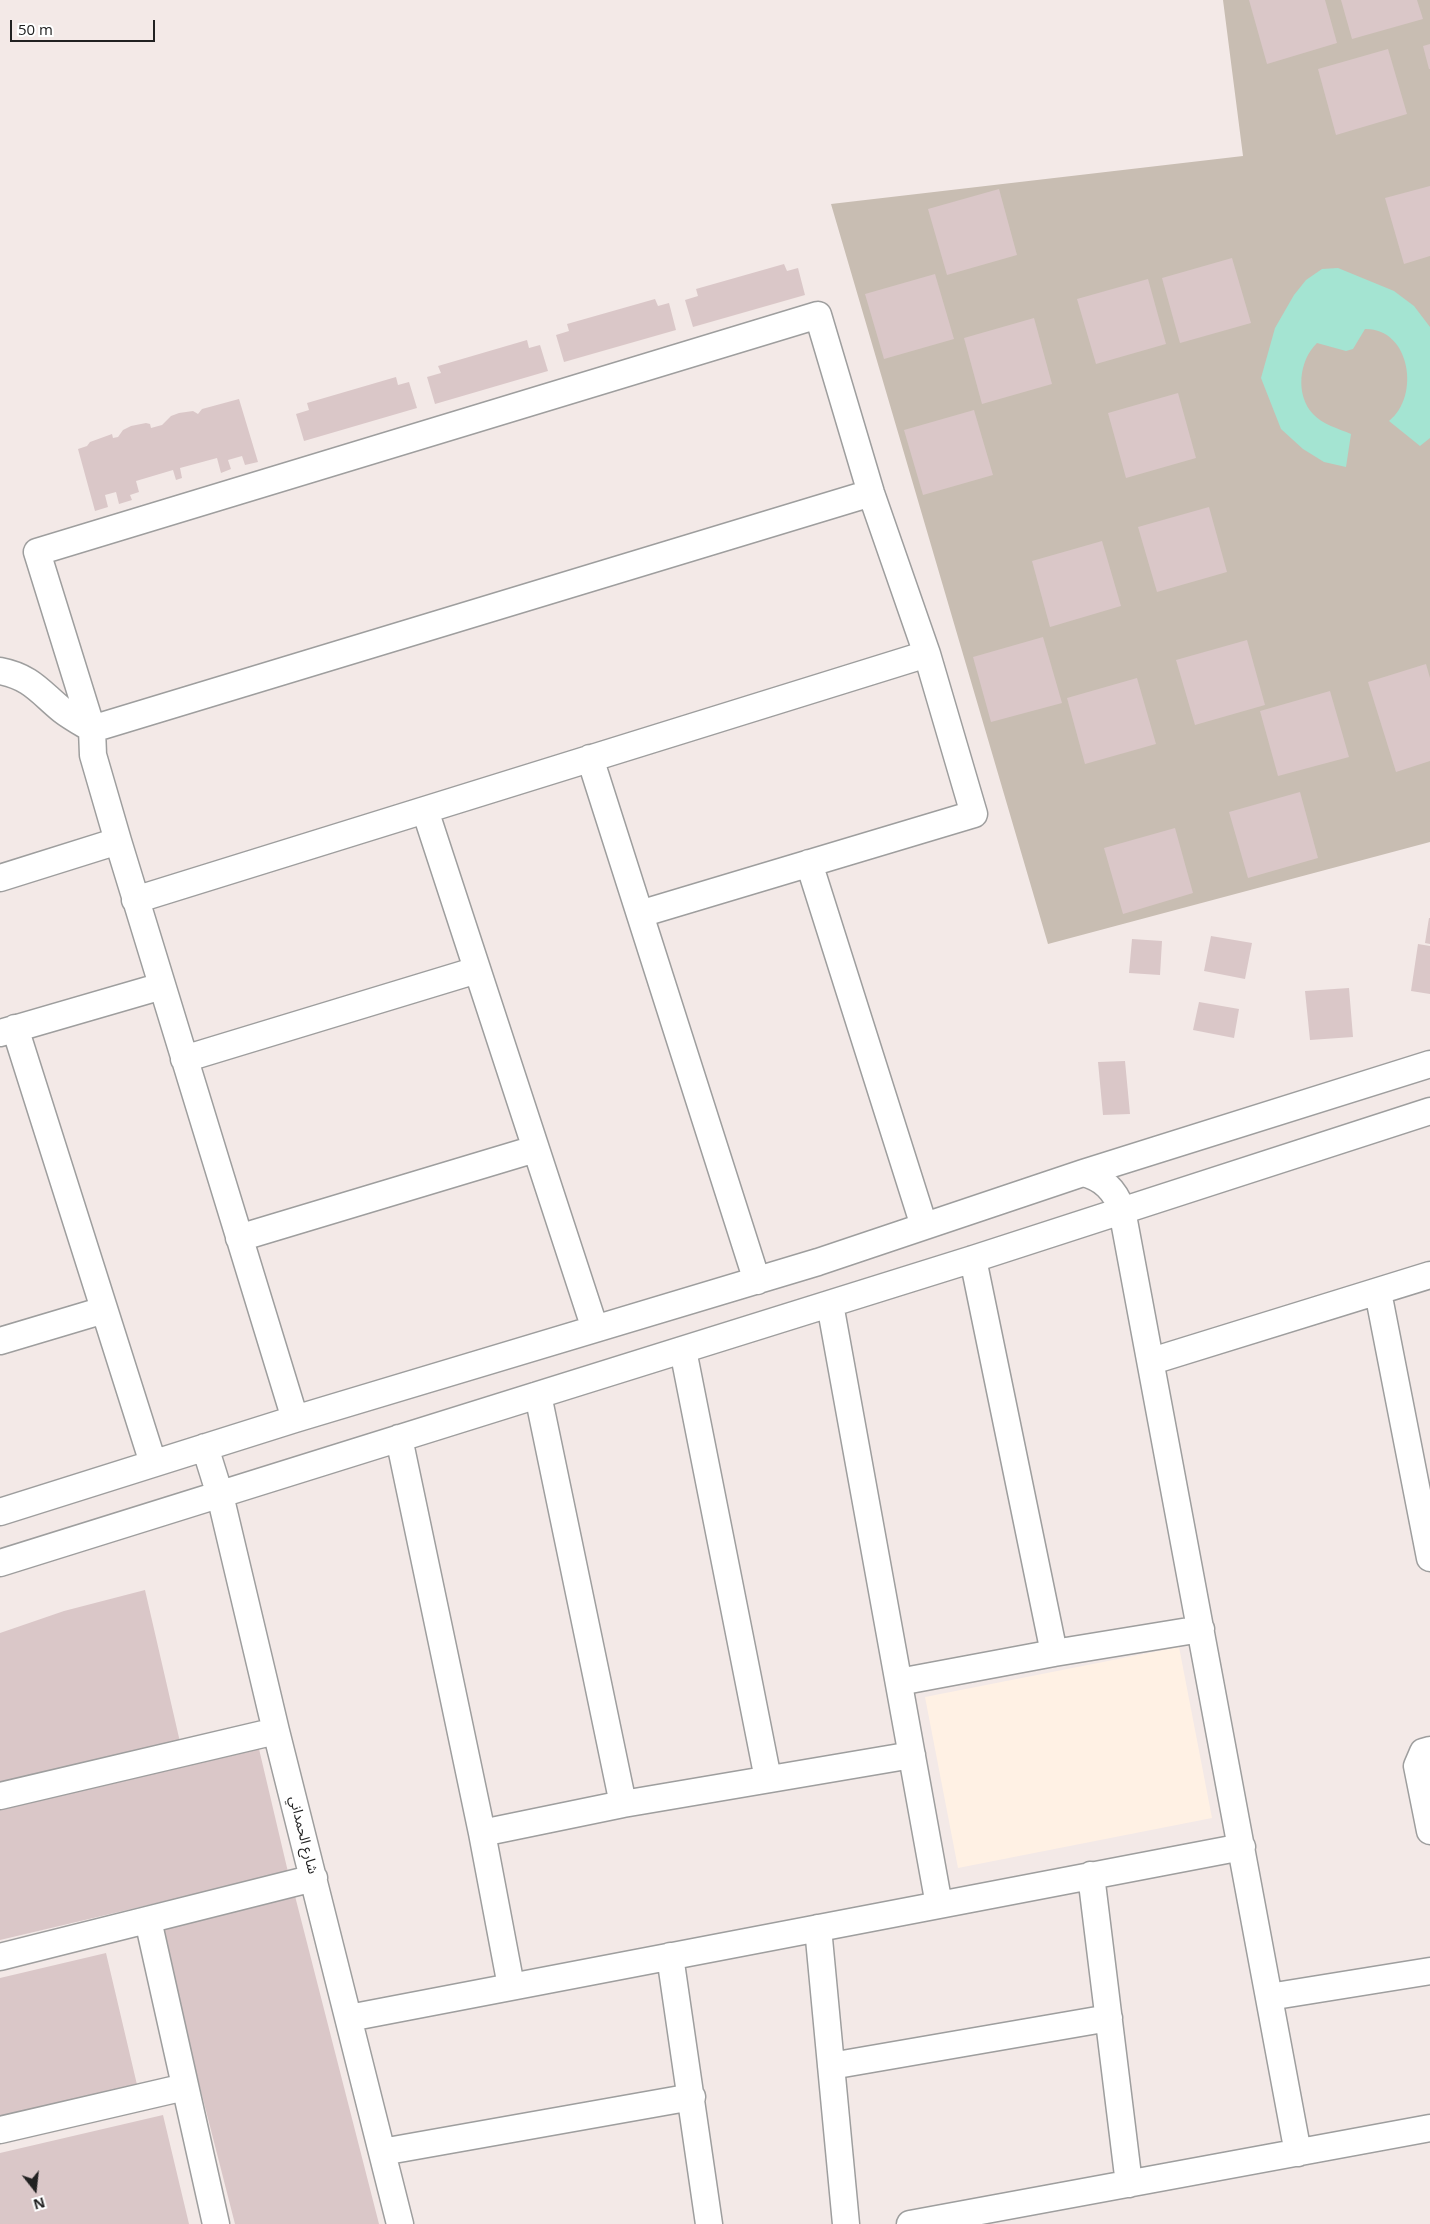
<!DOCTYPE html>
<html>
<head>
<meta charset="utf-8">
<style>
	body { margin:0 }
	#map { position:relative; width:1430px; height:2224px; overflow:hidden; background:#f3e9e7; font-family:"Open Sans",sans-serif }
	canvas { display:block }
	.north { position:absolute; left:10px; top:2164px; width:50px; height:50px; -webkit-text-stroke:4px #fff; paint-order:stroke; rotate:164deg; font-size:14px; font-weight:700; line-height:20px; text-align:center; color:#212121 }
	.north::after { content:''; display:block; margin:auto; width:18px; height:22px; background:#212121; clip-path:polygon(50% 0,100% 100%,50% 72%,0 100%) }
	.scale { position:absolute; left:10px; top:20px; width:145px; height:22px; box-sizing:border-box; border:2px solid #212121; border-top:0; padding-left:6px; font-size:15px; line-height:18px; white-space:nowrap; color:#212121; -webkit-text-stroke:4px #fff; paint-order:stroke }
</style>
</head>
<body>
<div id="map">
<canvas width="1430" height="2224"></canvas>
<div class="north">N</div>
<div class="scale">50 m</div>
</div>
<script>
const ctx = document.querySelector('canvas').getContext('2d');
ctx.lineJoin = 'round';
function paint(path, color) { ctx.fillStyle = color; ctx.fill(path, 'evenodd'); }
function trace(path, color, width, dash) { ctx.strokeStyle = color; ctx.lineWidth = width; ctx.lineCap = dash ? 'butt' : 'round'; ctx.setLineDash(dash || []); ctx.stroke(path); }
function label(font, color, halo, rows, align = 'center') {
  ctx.font = font + ' "Open Sans","Noto Sans Arabic",sans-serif'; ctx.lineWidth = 4.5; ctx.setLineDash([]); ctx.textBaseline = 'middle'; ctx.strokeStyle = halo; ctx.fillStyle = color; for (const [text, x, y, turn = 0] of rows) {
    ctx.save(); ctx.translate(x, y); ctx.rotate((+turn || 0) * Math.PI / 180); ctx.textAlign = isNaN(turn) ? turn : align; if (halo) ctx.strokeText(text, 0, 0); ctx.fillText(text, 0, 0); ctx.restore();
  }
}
paint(new Path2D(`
	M1179,1647L1212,1818L958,1868L925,1697Z`), '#fff1e4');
paint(new Path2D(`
	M1223,0H1430V842L1048,944L831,204L1243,156Z`), '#c8bdb2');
paint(new Path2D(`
	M1338,268L1394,291L1414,306L1430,327V438L1420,446L1389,421C1421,396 1410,328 1365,329L1353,349L1346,351L1317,343C1299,360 1295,395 1313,414C1322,424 1339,429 1351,434L1346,467L1324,462L1303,449L1281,429L1261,378L1275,328L1294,295L1306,280L1322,269Z`), '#a4e4d2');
paint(new Path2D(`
	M1249,0H1325L1337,43L1267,64Z
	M1341,0H1417L1423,19L1352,39Z
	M1430,44V69H1429L1423,46Z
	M1388,49L1407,114L1336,135L1318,69Z
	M1430,186V256L1404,264L1385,198Z
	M999,189L1017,255L947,275L928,209Z
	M1232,258L1251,323L1180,343L1162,278Z
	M784,264L787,271L798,268L805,295L693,327L685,300L698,296L696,289Z
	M935,274L954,339L884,359L865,294Z
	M1148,279L1166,344L1096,364L1077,299Z
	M655,299L658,306L669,303L676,330L564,362L556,335L569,331L567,324Z
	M1034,318L1052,384L982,404L964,338Z
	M527,340L529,348L540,345L548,371L435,404L427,377L441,373L438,366Z
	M396,377L398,385L409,382L417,408L304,441L296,414L309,410L307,403Z
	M1178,393L1196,458L1126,478L1108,413Z
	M239,399L258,462L245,465L242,456L228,460L231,469L221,473L217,458L180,468L182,478L176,480L173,470L136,481L139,492L130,495L132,500L119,504L116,492L105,495L108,507L95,511L78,449L87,446L90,442L112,434L113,438L118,437L123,430L131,426L146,423L150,424L151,428L162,425L171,416L179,413L193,411L198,414L202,409Z
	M974,410L993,475L923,495L904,430Z
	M1209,507L1227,572L1157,592L1138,527Z
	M1102,541L1121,606L1050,627L1032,561Z
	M1043,637L1062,703L991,722L973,657Z
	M1247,640L1265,705L1195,725L1176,660Z
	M1426,664L1430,678V761L1396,772L1368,682Z
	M1137,678L1156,744L1085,764L1067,698Z
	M1330,691L1349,757L1278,776L1260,711Z
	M1300,792L1318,858L1248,878L1229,812Z
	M1175,828L1193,893L1123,914L1104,848Z
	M1429,918H1430V944L1425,943Z
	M1211,936L1252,943L1245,979L1204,971Z
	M1132,939L1162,941L1160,975L1129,973Z
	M1418,944L1430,946V994L1411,991Z
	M1349,988L1353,1037L1310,1040L1305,991Z
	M1199,1002L1239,1009L1234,1038L1193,1030Z
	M1125,1061L1130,1114L1103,1115L1098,1062Z
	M145,1590L180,1742L0,1784V1633L64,1611Z
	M259,1749L288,1872L0,1940V1810Z
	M295,1896L379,2224H235L160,1931Z
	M106,1953L138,2089L0,2121V1978Z
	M163,2115L189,2224H0V2153Z`), '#dac7c8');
const minor = new Path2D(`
	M0,671C31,677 40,692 62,710C71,717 82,723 92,729L93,755L118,841L295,1419
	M590,758L757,1281
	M425,810L595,1329
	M809,863L924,1226
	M0,878L118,841
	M135,900L927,654
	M640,914L974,814L927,654L871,493L818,315L37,552L92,729L871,493
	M15,1028L153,1463
	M0,1033L162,986
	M184,1059L477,970
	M1083,1173C1103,1178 1115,1190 1122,1210L1298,2153
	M239,1238L535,1149
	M973,1259L1054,1653
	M1378,1292L1430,1558
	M830,1304L939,1905
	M0,1341L104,1310
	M683,1350L768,1779
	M1152,1361L1430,1275
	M538,1395L623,1804
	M399,1438L482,1833L511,1986
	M205,1447L220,1495L276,1731L400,2224
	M0,1512L295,1419L818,1262L1083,1173L1430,1064
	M0,1563L973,1259L1430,1111
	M899,1682L1054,1653L1201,1629
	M1430,1750L1423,1752L1417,1766L1430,1831
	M0,1796L276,1731
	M482,1833L623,1804L912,1755
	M1091,1875L1129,2184
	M148,1920L216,2224
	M818,1928L846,2224
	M670,1956L709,2224
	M0,1957L314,1878
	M1269,1997L1430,1971
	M349,2018L1242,1847
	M831,2066L1109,2018
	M0,2130L185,2087
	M382,2152L692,2097
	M910,2224L1430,2128`);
trace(minor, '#9e9e9e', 29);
trace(minor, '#fff', 26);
label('14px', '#212121', '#fff', [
	["شارع الحمداني",303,1835,76]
]);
</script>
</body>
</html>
